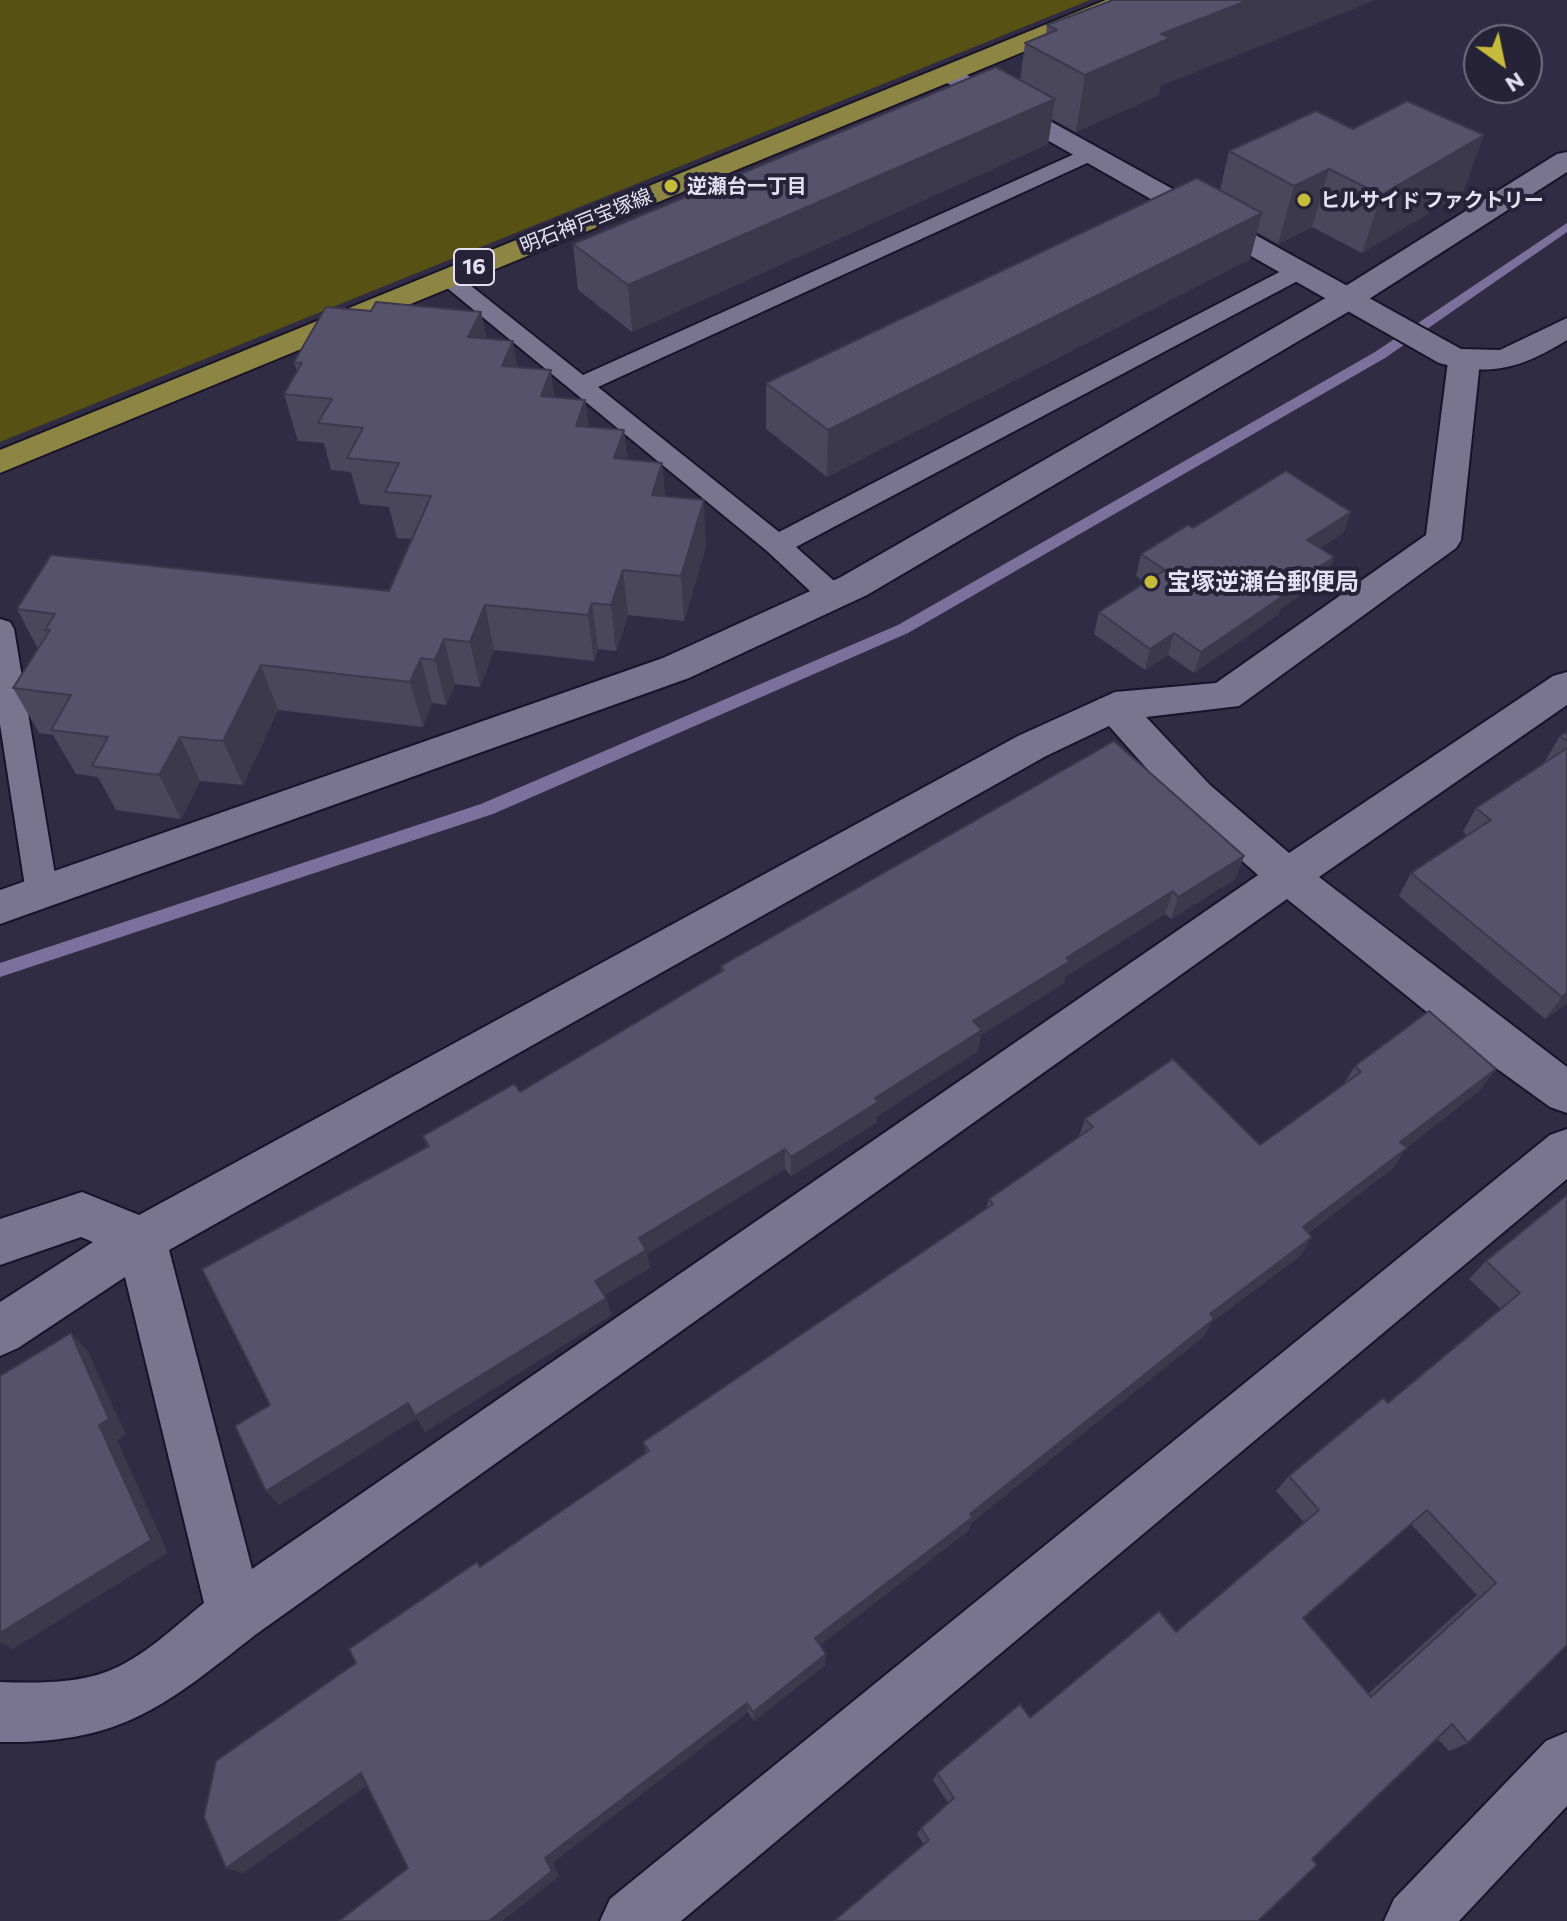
<!DOCTYPE html>
<html>
<head>
<meta charset="utf-8">
<style>
	body { margin:0 }
	#map { position:relative; width:1567px; height:1921px; overflow:hidden; background:#302c43; font-family:Commissioner,sans-serif }
	canvas { display:block }
	.north { position:absolute; left:1463px; top:24px; width:80px; height:80px; box-sizing:border-box; background:#262238; border:2px solid #726e82; border-radius:50%; rotate:147deg; font-size:22px; font-weight:700; line-height:32px; text-align:center; color:#e3e1f1 }
	.north::after { content:''; display:block; margin:auto; width:28px; height:36px; background:#c7bb3b; clip-path:polygon(50% 0,100% 100%,50% 72%,0 100%) }
</style>
</head>
<body>
<div id="map">
<canvas width="1567" height="1921"></canvas>
<div class="north">N</div>
</div>
<script>
const ctx = document.querySelector('canvas').getContext('2d');
ctx.lineJoin = 'round';
function paint(path, color) { ctx.fillStyle = color; ctx.fill(path, 'evenodd'); }
function trace(path, color, width, dash) { ctx.strokeStyle = color; ctx.lineWidth = width; ctx.lineCap = dash ? 'butt' : 'round'; ctx.setLineDash(dash || []); ctx.stroke(path); }
function label(font, color, halo, rows, align = 'center') {
  ctx.font = font + ' Commissioner,"Noto Sans JP",sans-serif'; ctx.lineWidth = 8; ctx.setLineDash([]); ctx.textBaseline = 'middle'; ctx.strokeStyle = halo; ctx.fillStyle = color; for (const [text, x, y, turn = 0] of rows) {
    ctx.save(); ctx.translate(x, y); ctx.rotate((+turn || 0) * Math.PI / 180); ctx.textAlign = isNaN(turn) ? turn : align; if (halo) ctx.strokeText(text, 0, 0); ctx.fillText(text, 0, 0); ctx.restore();
  }
}
paint(new Path2D(`
	M0,0H1090L0,442Z`), '#575114');
paint(new Path2D(`
	M1567,223V232L1385,358L908,633L493,814L0,977V963L481,804L898,625L1375,352Z`), '#7a729c');
const lane = new Path2D(`
	M1090,147L1098,148L1101,153L1098,158L598,387L779,532L1291,266H1307L1311,271L1307,276L796,547L843,589L847,596L843,603L833,606L823,603L767,551L435,278L447,271L455,273L583,375Z
	M0,619L10,622L14,629L58,893L54,902L42,906L30,902L26,893L0,724Z`);
const street = new Path2D(`
	M1567,152V172L1358,306L867,595L689,678L0,924V890L663,658L841,577L1336,292L1557,154Z
	M1464,351L1475,354L1480,361L1461,540L1456,548L1239,706L1146,717L1210,785L1289,853L1553,676L1567,672V705L1319,877L1567,1067V1113L1550,1107L1496,1068L1287,899L255,1635C165,1706 121,1744 0,1742V1682C34,1683 73,1684 106,1672C142,1659 174,1627 204,1603L125,1277L18,1348L0,1356V1302L93,1242L81,1237L0,1265V1219L82,1192L139,1215L1018,736L1115,692L1216,683L1426,535L1448,361L1453,354ZM1109,726L1181,807L1258,875L252,1569L169,1250L1046,756Z
	M1567,1129V1179L681,1921H600L610,1899L1550,1135Z
	M1567,1732V1806L1459,1921H1384L1394,1899L1546,1741Z`);
const secondary = new Path2D(`
	M949,65L1461,349L1500,350L1567,318V340C1522,368 1491,377 1439,363L940,79L936,73Z`);
const primary = new Path2D(`
	M1106,0H1140L1137,5L0,473V450Z`);
trace(lane, '#181329', 4);
trace(street, '#181329', 4);
trace(secondary, '#181329', 4);
trace(primary, '#181329', 4);
paint(lane, '#797590');
paint(street, '#797590');
paint(secondary, '#797590');
paint(primary, '#8d8543');
paint(new Path2D(`
	M1113,0H1375L1160,86L1159,95L1076,132L1052,119L1048,144L632,332L578,290L573,244L1020,80L1025,43L1046,35L1047,25Z
	M1229,151L1463,193L1362,253L1312,227L1278,244L1257,232L1250,259L827,477L766,429V383L1220,190Z
	M371,311L481,312L486,339L517,367L555,397L585,400L589,427L624,430L627,459L662,463L665,496L706,546L684,621L628,615L616,651L598,649L594,661L494,650L480,687L455,684L446,705L432,703L423,727L278,710L243,785L200,781L181,819L116,810L98,777L76,774L53,735L39,733L13,688L38,649L17,609L389,591L412,539L397,538L389,507L360,504L351,472L331,470L324,443L298,441L284,394L297,371L294,362Z
	M1351,512L1343,533L1320,548L1334,557L1326,578L1280,609L1278,615L1194,673L1168,655L1145,670L1094,634L1099,612L1146,583L1136,576L1141,554L1193,528Z
	M1567,732V1003L1545,1019L1399,896L1411,873L1467,836L1463,832L1476,808L1547,762L1545,761L1560,736Z
	M1244,856L1235,879L1171,919L1165,914L1065,977L1064,983L981,1035L978,1051L877,1116L876,1123L791,1176L785,1169L647,1254L650,1268L604,1295L606,1298L611,1315L425,1432L417,1418L279,1505L427,1147L423,1136L520,1092L721,972V966Z
	M1355,1066L1496,1069L1480,1090L1406,1148L1392,1169L1308,1233L1312,1237L1300,1256L1212,1322L1203,1337L971,1523L968,1531L820,1645L825,1665L754,1721L748,1712L552,1863L559,1876L502,1921H339L408,1868L367,1785L243,1873L226,1868L356,1663L480,1567L646,1453L643,1442L986,1208L989,1199L1079,1136L1085,1119L1260,1145L1343,1085Z
	M1567,1195L1468,1743L1449,1751L1437,1738L924,1845L917,1834L921,1828L948,1803L933,1780L937,1773L1176,1632L1304,1522L1276,1491L1289,1476L1388,1403L1501,1309L1469,1279L1486,1261ZM1411,1524L1477,1595L1368,1694L1303,1618Z`), '#4a475d');
paint(new Path2D(`
	M1249,0H1375L1160,86L1159,95L1076,132L1085,75L1161,34Z
	M1055,99L1048,144L632,332L628,285Z
	M1484,135L1463,193L1362,253L1381,195Z
	M1329,169L1312,227L1278,244L1294,186Z
	M1262,213L1250,259L827,477L828,430Z
	M481,312L489,358L468,337Z
	M513,341L521,388L502,366Z
	M551,370L557,417L541,396Z
	M585,400L591,446L576,426Z
	M624,430L628,477L614,458Z
	M662,463L666,509L652,495Z
	M704,500L706,546L684,621L681,576Z
	M1351,512L1343,533L1300,561L1307,540Z
	M1334,557L1326,578L1280,609L1278,615L1194,673L1201,652L1282,592Z
	M623,570L628,615L616,651L611,605Z
	M592,603L598,649L594,661L588,615Z
	M485,605L494,650L480,687L470,642Z
	M1174,633L1168,655L1145,670L1150,649Z
	M444,639L455,684L446,705L435,660Z
	M421,658L432,703L423,727L410,682Z
	M261,665L278,710L243,785L223,741Z
	M180,737L200,781L181,819L159,775Z
	M1244,856L1235,879L1171,919L1178,897Z
	M1173,891L1165,914L1065,977L1064,983L981,1035L978,1051L877,1116L876,1123L791,1176V1157L875,1098L973,1021L1066,958Z
	M1567,993V1003L1545,1019L1562,997Z
	M1496,1069L1480,1090L1386,1163L1400,1142Z
	M1407,1148L1392,1169L1290,1246L1303,1227Z
	M785,1149V1169L647,1254L650,1268L599,1299L595,1281L639,1238Z
	M1312,1237L1300,1256L1212,1322L1203,1337L971,1523L968,1531L815,1649V1638L970,1514L1210,1314Z
	M606,1298L611,1315L425,1432L417,1418L279,1505L266,1491L408,1403Z
	M71,1333L88,1351L126,1435L117,1440L168,1553L13,1649L0,1643V1633L99,1425Z
	M826,1654L825,1665L754,1721L753,1712Z
	M747,1703L748,1712L552,1863L559,1876L502,1921H489L545,1858Z
	M361,1773L374,1781L243,1873L226,1868Z`), '#3c394c');
const building = new Path2D(`
	M1113,0H1249L1161,34L1170,38L1085,75L1025,43L1057,30L1047,25Z
	M996,67L1055,99L628,285L573,244Z
	M1407,101L1484,135L1381,195L1329,169L1294,186L1229,151L1316,111L1353,129Z
	M1197,178L1262,213L828,430L766,383Z
	M376,302L481,312L468,337L513,341L502,366L551,370L541,396L585,400L576,426L624,430L614,458L662,463L652,495L704,500L681,576L623,570L611,605L592,603L588,615L485,605L470,642L444,639L435,660L421,658L410,682L261,665L223,741L180,737L159,775L92,766L108,737L51,730L71,695L13,688L50,630H45L55,614L17,609L51,555L389,591L431,496L385,492L399,463L347,458L363,428L318,423L332,399L284,394L302,363L294,362L326,307L371,311Z
	M1286,471L1351,512L1307,540L1334,557L1282,592L1286,594L1201,652L1174,633L1150,649L1099,612L1165,570L1141,554L1188,525L1193,528Z
	M1567,732V741L1560,736Z
	M1114,741L1244,856L1178,897L1173,891L1066,958L1070,961L973,1021L982,1030L875,1098L878,1102L791,1157L785,1149L639,1238L646,1250L595,1281L606,1298L415,1416L408,1403L266,1491L235,1426L270,1405L202,1269L429,1146L423,1136L514,1084L520,1092L724,970L721,966Z
	M1567,748V993L1562,997L1411,873L1491,820L1476,808Z
	M1429,1011L1496,1069L1400,1142L1407,1148L1303,1227L1312,1237L1210,1314L1214,1319L970,1514L973,1517L815,1638L826,1654L753,1712L747,1703L545,1858L552,1871L489,1921H339L408,1868L361,1773L226,1868L204,1817L216,1761L356,1663L349,1649L477,1562L480,1567L649,1451L643,1442L993,1204L989,1199L1093,1127L1085,1119L1173,1059L1260,1145L1361,1072L1355,1066Z
	M1567,1195V1645L1468,1743L1452,1724L1312,1859L1317,1865L1258,1921H834L929,1840L921,1828L954,1798L937,1773L1020,1704L1030,1718L1159,1611L1176,1632L1319,1510L1289,1476L1383,1398L1388,1403L1520,1293L1486,1261ZM1427,1510L1496,1583L1371,1697L1303,1618Z
	M71,1333L109,1419L99,1425L151,1540L0,1633V1376Z`);
paint(building, '#56526c');
trace(building, '#3c394c', 2);
for (const [x, y, r, color] of [
	[671,186,8,"#c7bb3b"],
	[1304,200,8,"#c7bb3b"],
	[1151,582,8,"#c7bb3b"]
]) { const dot = new Path2D(); dot.arc(x, y, r, 0, 2 * Math.PI); ctx.fillStyle = color; ctx.fill(dot); trace(dot, '#262238', 3); }
label('bold 20px', '#e3e1f1', '#262238', [
	["逆瀬台一丁目",687,186],
	["ヒルサイド ファクトリー",1320,200]
], 'left');
label('20px', '#e3e1f1', '#262238', [
	["明石神戸宝塚線",586,221,-22]
]);
for (const [x, y, w] of [
	[474,267,40]
]) { const box = new Path2D(); box.roundRect(x - w / 2, y - 18, w, 36, 6); ctx.fillStyle = '#262238'; ctx.fill(box); trace(box, '#e3e1f1', 2); }
label('bold 22px', '#e3e1f1', null, [
	["16",474,267]
]);
label('bold 24px', '#e3e1f1', '#262238', [
	["宝塚逆瀬台郵便局",1167,582]
], 'left');
</script>
</body>
</html>
